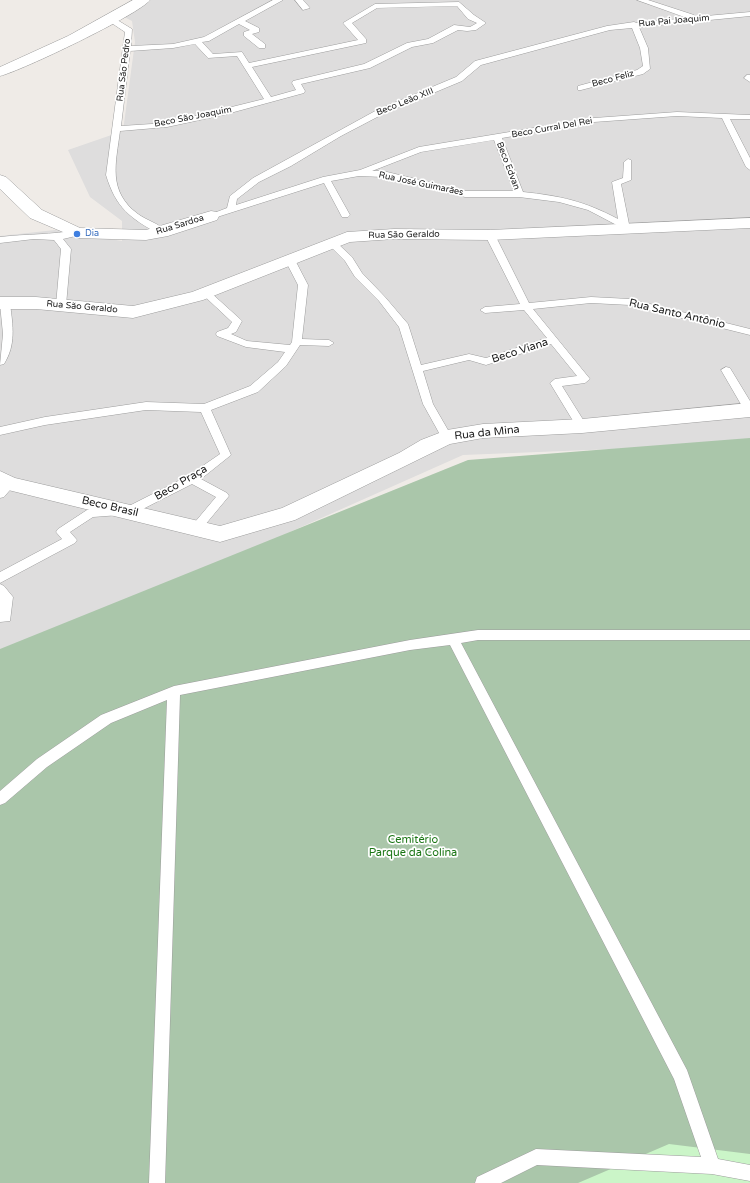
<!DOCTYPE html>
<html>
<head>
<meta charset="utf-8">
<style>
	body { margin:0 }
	canvas { display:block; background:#efebe7 }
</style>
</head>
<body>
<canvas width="750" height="1183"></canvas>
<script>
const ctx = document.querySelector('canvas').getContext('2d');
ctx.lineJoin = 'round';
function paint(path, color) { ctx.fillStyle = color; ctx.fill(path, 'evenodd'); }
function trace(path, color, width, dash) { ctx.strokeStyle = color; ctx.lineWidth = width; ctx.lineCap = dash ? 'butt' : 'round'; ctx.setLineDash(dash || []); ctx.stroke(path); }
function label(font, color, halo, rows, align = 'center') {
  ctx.font = font + ' "Varela Round",sans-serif'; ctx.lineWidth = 3.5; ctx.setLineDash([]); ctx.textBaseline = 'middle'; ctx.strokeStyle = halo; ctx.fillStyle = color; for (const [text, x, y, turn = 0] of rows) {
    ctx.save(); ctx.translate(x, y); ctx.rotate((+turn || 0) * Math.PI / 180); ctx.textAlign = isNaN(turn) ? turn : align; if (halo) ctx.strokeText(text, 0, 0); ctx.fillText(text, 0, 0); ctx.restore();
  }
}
paint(new Path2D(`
	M143,0H750V439L714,445L463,455L0,661V236L55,230L122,241V221L90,197L68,150L123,131L135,42L132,21L120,15Z`), '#dedddd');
paint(new Path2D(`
	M750,438V1183H0V649L468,460Z`), '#aac6aa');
paint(new Path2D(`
	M669,1144L750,1154V1183H578Z`), '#cbf5c8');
const lane = new Path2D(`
	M273,0H283L245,21L259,28V32L252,34L265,44V48H259L244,36V32L250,30L239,24L209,41L202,42L213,54L242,52L249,63L358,40L343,23L375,4L459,2L474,15L486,23L476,30L467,31L458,30L433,43L412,47L370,68L301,84L305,91L304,93L223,115L167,127L120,131C116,163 107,191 138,214C146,220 160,224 167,232L162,235L159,234C130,218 116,208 106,175L125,32L107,20L114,18L132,29L131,46L173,44L204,37ZM457,6L468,19L477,23L470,27L454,25L428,39L407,43L364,64L293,81L292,83L296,90L271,97L252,67L366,43V39L352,23L377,8ZM195,44L208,58L237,56L264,99L167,123L121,126L130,51L173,48Z
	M295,0H303L310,8L303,10Z
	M637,0H648L694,15L695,17L750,12V16L639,27L648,48L650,69L643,74L581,90H578V86L637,70L643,66L640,48L632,28L610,30L481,65L462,81L383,114L341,136L291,166L259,182L237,199L236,205L323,177L360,170L419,147L594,118L677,112L750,115V119H730L750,158V170L746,167L722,118L677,116L594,122L502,138L523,192C561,196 584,201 618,219L612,182L623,178L624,162L628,159L631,160V180L621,184L629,224L634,227V231H628L588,210L559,202L519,197H465L383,177L359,176L331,181L350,215L348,217H342L324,183L214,218L211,219L206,216L227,208L230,196L253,178L377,110L456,77L475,61L607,26L634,22L637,23L687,18ZM494,140L514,191H465L383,171H372L421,152Z
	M747,75H750V82L744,78Z
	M77,230L80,231V235L63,239L71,249L66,305L61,308L56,305L61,249L54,240L34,239L0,243V237C26,234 52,235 77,230Z
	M490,232L495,235L529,303L591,297L630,299L750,329V335L630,305L591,303L533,309L590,379L585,383L562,386L587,426L586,429H578L550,383L555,379L577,376L551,344L486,365L469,360L423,371L433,404L452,437L447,441L443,440L423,404L399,327L379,301L355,277L345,261L327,243L332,240L335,241L352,257L362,273L385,297L408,324L421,365L469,354L486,358L547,338L524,310L485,313L480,310L485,307L520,304L485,235Z
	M290,257L295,260L308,285L302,339L329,340L334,343L329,346L300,345L286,366L258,392L211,410L231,455L201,479L227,493L229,496L200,531H192L190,528L216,497L192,484L133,514L93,517L70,532L77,540L75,543L0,583V572L62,539L56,532L58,529L87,510L127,507L188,476L220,454L201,412L146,410L45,425L0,435V427L45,417L146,402L204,404L250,386L278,362L285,352L246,347L217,336L216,334L217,332L228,328L232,322L201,293L203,291H209L240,319L242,321L236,332L231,334L247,341L290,345L292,342L298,285L285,260Z
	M5,301L10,304C13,326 16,345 4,364L0,365L3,334L0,304Z
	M726,367L730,368L750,401V414L746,413L721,370Z
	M9,480L15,484L4,497L0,498V487L5,481Z
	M0,584L4,586L13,597L10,621L0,622Z
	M478,630H750V640H478L461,643L687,1070L718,1159L750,1165V1181L712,1174L537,1165L501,1183H475L477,1177L536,1149L701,1157L674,1079L450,645L410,650L180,695L165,1183H149L167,700L111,723L47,767L5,803L0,805V791L37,759L101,715L174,686L410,640Z`);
const street = new Path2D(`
	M133,0H150C140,14 21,71 0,76V67L68,36Z
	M0,175L6,177L42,210L80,228L146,230L211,211L217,212L219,216L217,220L168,236L146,240L77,238L30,218L0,189Z
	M750,218V228L490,240L394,239L350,242L203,300L133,318L36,309H0V297H36L133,306L192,292L347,232L394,229L490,230Z
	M750,403V417L582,433L483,438L450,444L295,520L220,542L0,488V471L15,478L220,526L282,508L399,453L421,440L447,430L483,424L582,419Z`);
trace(lane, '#9d9d9d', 1);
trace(street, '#9d9d9d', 1);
paint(lane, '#fff');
paint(street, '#fff');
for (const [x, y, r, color] of [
	[77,234,4,"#3f7fe0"]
]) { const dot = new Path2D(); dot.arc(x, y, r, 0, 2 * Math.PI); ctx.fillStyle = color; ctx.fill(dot); trace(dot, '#fff', 1.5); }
label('9px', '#202020', '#fff', [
	["Rua Pai Joaquim",674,21,-5],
	["Rua São Pedro",124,70,-83],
	["Beco Feliz",613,79,-15],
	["Beco Leão XIII",405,102,-22],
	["Beco São Joaquim",193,117,-11],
	["Beco Curral Del Rei",552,128,-10],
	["Beco Edvan",508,166,69],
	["Rua José Guimarães",421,184,12],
	["Rua Sardoa",180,225,-17],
	["Rua São Geraldo",404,235,-1],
	["Rua São Geraldo",82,307,5]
]);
label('9px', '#366cbe', '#fff', [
	["Dia",85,234]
], 'left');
label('11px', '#202020', '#fff', [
	["Rua Santo Antônio",677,314,13],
	["Beco Viana",520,351,-18],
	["Rua da Mina",487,433,-6],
	["Beco Praça",181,483,-30],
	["Beco Brasil",110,507,13]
]);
label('11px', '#1b7615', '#fff', [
	["Cemitério",413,840],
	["Parque da Colina",413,853]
]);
</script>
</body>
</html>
